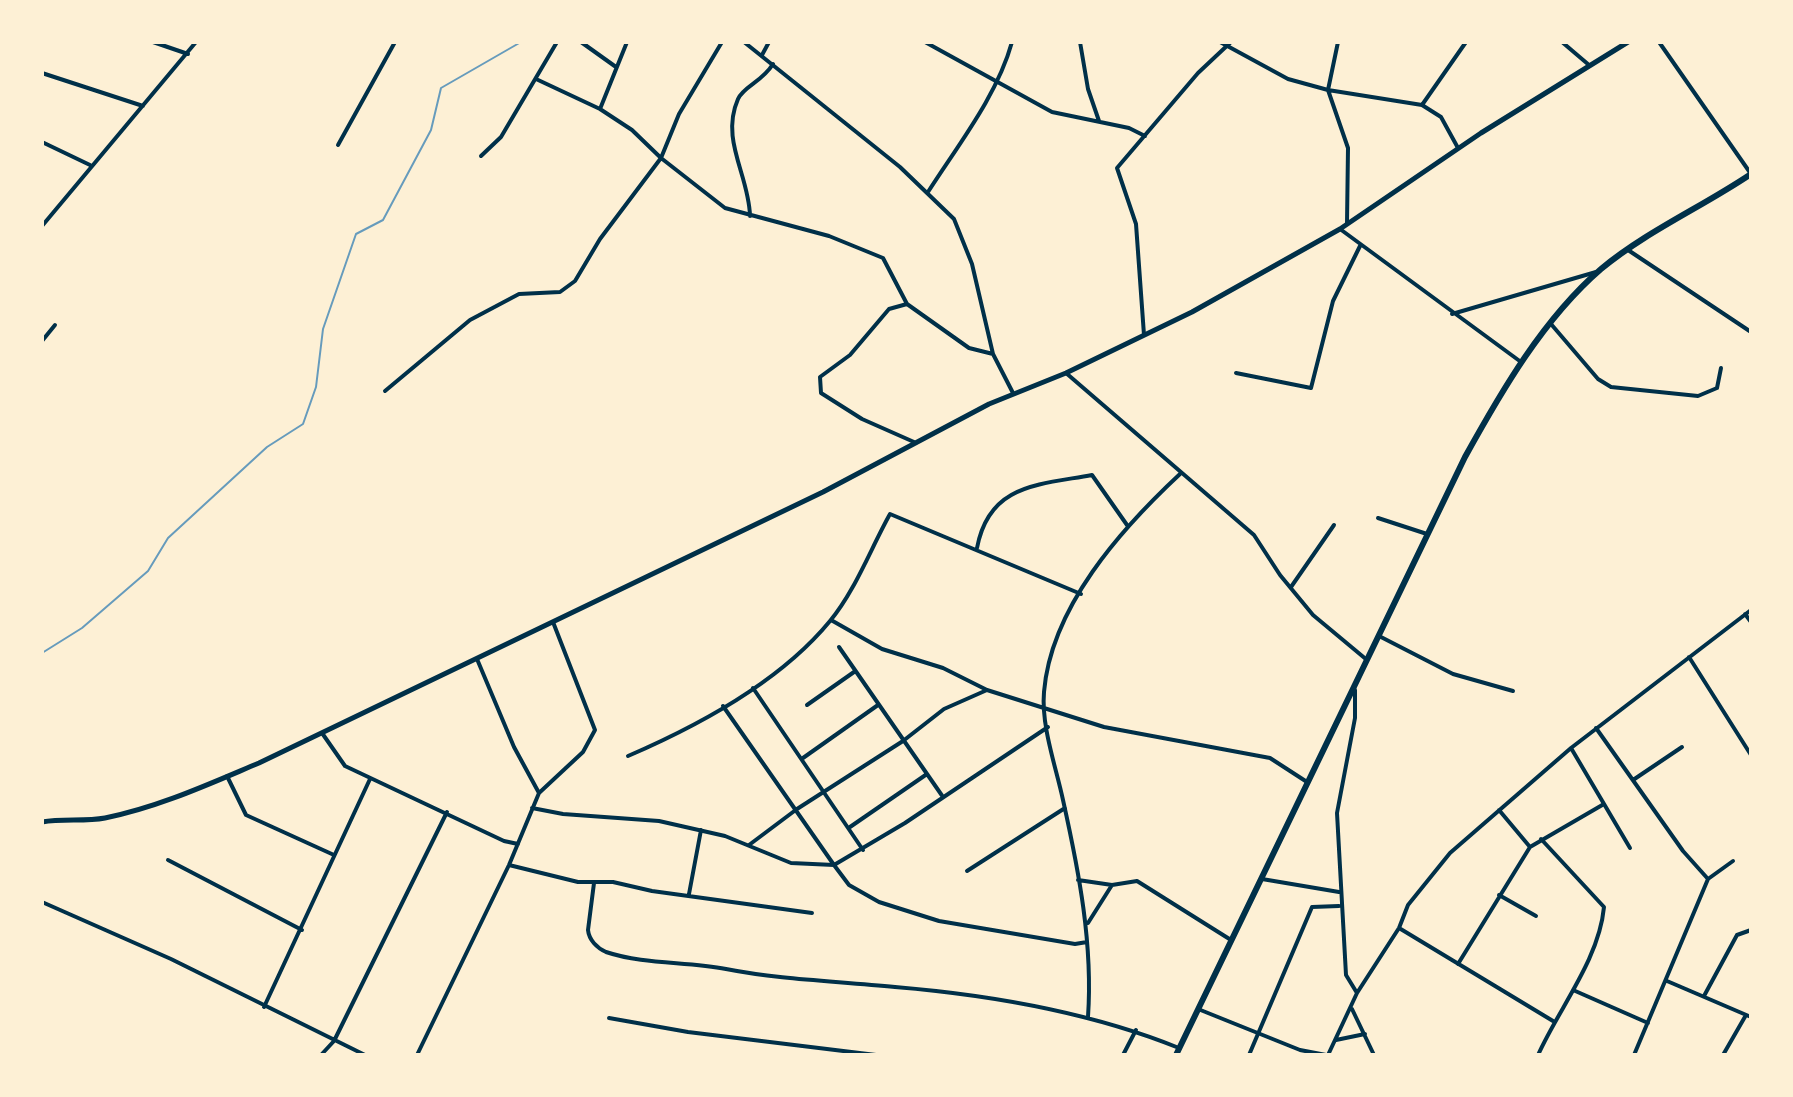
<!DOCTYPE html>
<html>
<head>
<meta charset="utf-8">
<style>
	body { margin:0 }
	#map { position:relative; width:1793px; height:1097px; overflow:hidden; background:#fdf0d5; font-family:"Fira Sans",sans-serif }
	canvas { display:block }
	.frame { position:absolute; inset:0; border:44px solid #fdf0d5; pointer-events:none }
</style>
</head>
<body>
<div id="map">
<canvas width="1793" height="1097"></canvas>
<div class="frame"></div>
</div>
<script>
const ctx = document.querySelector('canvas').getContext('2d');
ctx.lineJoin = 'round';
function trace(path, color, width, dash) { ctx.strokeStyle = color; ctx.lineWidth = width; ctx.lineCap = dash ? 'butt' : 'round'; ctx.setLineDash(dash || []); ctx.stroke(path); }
trace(new Path2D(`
	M42,653L82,628L148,571L168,538L267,447L303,424L316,387L323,329L356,234L383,220L431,130L441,88L521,42`), '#669bbc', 2);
trace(new Path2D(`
	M153,42L188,54
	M581,42L616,67
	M627,42L600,109L632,130L661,158L725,208L829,236L883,258L907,304L969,348L993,354
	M744,42L900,167L954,219L972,264L993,354L1013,393
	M925,42L1052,112L1129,128L1145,136
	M1080,42L1088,89L1099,121
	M1220,42L1288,79L1328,90L1422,105L1441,117L1458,148
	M1338,42L1328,90L1348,148L1347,223
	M1562,42L1589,65
	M1659,42L1751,174
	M42,48V42
	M762,55L769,42
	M42,73L143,106
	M536,79L600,109
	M1422,105L1466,42
	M42,142L90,165
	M338,145L395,42
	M481,156L501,137L557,42
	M928,192C958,145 997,96 1012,42
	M750,216C749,175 720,140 738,99C744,86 762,82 773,64
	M42,226L196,42
	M1340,229L1521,362
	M1628,250L1751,332
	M907,304L889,309L850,355L820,377L821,393L862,419L914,442
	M1452,314L1596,272
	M1551,324L1598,379L1611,387L1698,396L1717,388L1721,368
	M1144,335L1136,224L1117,168L1198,73L1231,42
	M42,341L55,325
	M1066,373L1254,535L1280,575L1313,615L1367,660
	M1236,373L1311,388L1333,301L1360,246
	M385,391L470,320L519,294L560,292L575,281L600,239L661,158L679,114L722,42
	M1378,518L1427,534
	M977,548C989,484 1038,485 1092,475L1127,525
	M1291,587L1334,525
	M1745,614L1751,622
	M831,620L882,649L943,668L987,690L1104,727L1270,758L1307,782
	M1379,636L1453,674L1513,691
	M839,647L943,797
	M1689,657L1751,755
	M477,659L514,747L539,793
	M753,688L863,850
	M1355,690V718L1337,813L1346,975L1357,993
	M807,705L854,672
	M723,706L834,865L849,885L879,902L939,921L1075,944L1087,942
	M1596,728L1683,851L1708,879
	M322,733L345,766L504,841L518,844
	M1571,748L1630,848
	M628,756C700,725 780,682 830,621C855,591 871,548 890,514L1081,594
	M803,758L878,705
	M227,776L246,815L334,855
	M1633,780L1682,747
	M532,808L563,814L659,821L725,836L791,863L834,865L905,823L1048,727
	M1499,810L1530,847
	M850,827L927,774
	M749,845L797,809L903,741L944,709L987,690
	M168,860L302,930
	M509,865L578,882H613L652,891L812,913
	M967,871L1065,808
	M1262,879L1339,892
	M1078,880L1112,885L1137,881L1231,940
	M594,883L588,930C589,940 597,948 606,952C645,965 687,961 726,969C782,980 838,981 895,987C991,995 1090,1012 1179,1048
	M689,894L701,830
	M1499,895L1536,916
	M42,902L171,959L365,1055
	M1088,923L1112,885
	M1399,928L1553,1021
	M1458,964L1530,847L1604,804
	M1667,981L1751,1017
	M1573,990L1648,1023
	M1704,996L1737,935L1751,930
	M264,1007L370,779
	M1198,1009L1300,1050L1326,1055
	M1352,1009L1374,1055
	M1088,1017C1093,944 1079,872 1063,800C1056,767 1041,726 1044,692C1051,607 1121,529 1180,474
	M609,1018L688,1032L876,1055
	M1336,1040L1365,1034
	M321,1055L334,1041L447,812
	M417,1055L509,865L539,793L583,752L595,730L553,622
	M1123,1055L1136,1030
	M1249,1055L1312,907L1339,906
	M1328,1055L1357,993L1399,928L1408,905L1450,853L1571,748L1751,610
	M1538,1055C1559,1008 1599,960 1604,907L1541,839
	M1634,1055L1708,879L1733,861
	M1723,1055L1746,1015`), '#003049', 4);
trace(new Path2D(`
	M42,822C63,818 84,822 105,818C159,807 209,784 259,763L823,492L989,404L1066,373L1192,312L1340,229L1481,133L1628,42`), '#003049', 5);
trace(new Path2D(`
	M1176,1055L1465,457C1501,392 1543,319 1601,269C1647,231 1702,207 1751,174`), '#003049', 6);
</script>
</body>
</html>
